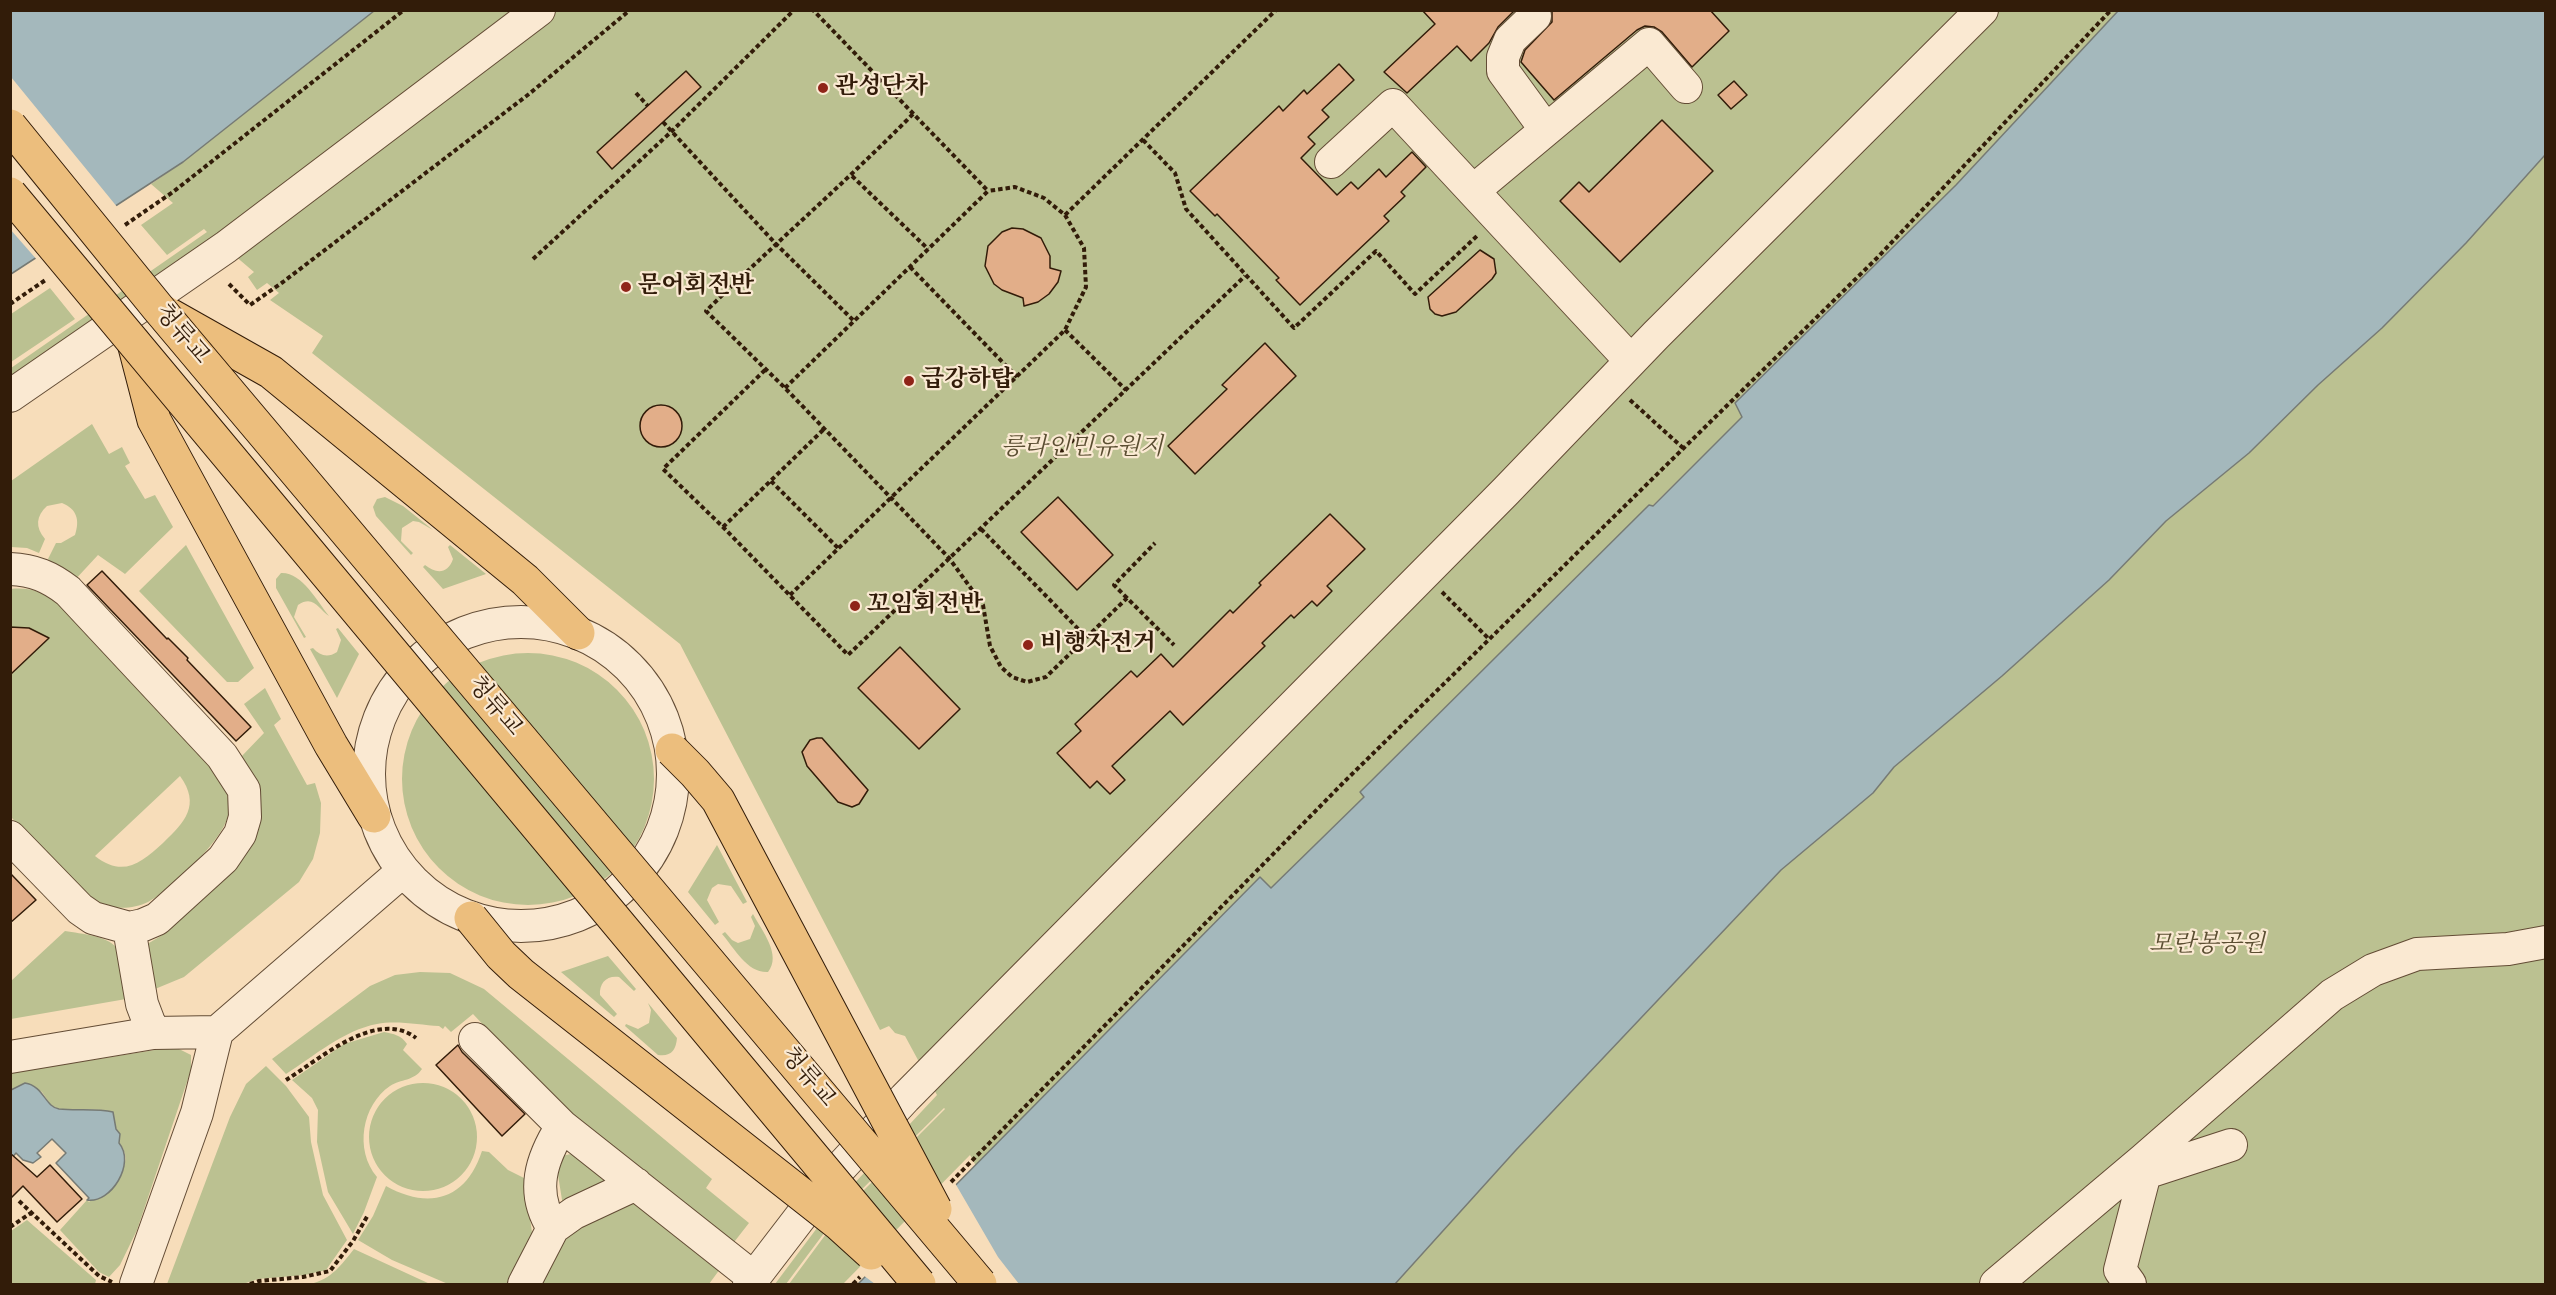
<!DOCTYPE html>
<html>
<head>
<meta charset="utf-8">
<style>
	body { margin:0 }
	#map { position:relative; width:2556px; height:1295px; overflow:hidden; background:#f7ddba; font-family:"IM FELL DW Pica",serif }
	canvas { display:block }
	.frame { position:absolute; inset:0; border:12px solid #321c09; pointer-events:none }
</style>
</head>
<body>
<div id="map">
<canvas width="2556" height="1295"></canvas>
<div class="frame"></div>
</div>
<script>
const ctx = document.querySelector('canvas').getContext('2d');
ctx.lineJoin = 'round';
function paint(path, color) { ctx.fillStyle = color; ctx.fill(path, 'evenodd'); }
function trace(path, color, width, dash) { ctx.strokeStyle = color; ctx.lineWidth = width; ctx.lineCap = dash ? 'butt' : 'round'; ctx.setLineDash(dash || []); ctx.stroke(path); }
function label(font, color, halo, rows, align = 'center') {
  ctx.font = font + ' "IM FELL DW Pica","Noto Serif KR",serif'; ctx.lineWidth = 4.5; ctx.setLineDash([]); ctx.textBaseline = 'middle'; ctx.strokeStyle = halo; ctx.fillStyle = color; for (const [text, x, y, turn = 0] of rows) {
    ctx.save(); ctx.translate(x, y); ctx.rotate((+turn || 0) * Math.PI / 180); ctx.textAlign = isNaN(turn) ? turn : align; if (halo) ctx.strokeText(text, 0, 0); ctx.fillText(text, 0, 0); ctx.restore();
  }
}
paint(new Path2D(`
	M374,11H2118L1956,185L1736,403L1743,416L1652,506L1649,505L1360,792L1364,797L1271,889L1260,877L976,1166L970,1155L843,1284H789L843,1211L945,1109L944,1108L842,1209L786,1284H775L835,1204L937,1095L905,1036L895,1033L889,1026L880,1030L680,644L312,353L323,336L270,300L279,293L267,283L257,290L248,277L254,272L214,238L11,378V368L207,232L204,229L167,255L141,225L173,203L151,184L183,162Z
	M2545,155V1284H1395L1516,1150L1781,870L1873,793L1894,767L2002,676L2109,580L2166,521L2249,453L2318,385L2382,328L2466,243Z
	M50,288L75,319L11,362V314Z
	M92,424L109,454L122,447L130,463L125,466L145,499L155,495L173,527L125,574L98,555L73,582L48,559L56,543H61L75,535C80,520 77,509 62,503L47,506C36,516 35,527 45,539L39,553L27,548L11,547V481Z
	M385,497L403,506L433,530L419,522L413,521L402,528L401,541L413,553L411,555L376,516L373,507L377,499Z
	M186,545L254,668L238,682H227L139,591Z
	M450,545L486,574L443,589L423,567L425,565C436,574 448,574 453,559L448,547Z
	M281,573C302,572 317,601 329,616C319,610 314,594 298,605L294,617L306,637L304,638L276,588V579Z
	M11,589C31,587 46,593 62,606L223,780C227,792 230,803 228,816C222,841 171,890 148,902C138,907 124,909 112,907C81,902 33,840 11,817V675L49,638L29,628L11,629ZM180,776C201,805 185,822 163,843C141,863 123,878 95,856Z
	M338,628L359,654L337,698L310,649L313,648C320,656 328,658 337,652L341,640L336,629Z
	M402 779a126 126 0 1 1 252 0a126 126 0 1 1-252 0Z
	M265,688L281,719L274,725L307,785L315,783L321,803L320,833L313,859L299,882L184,977L155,989L145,955L149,943L164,934L237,864L258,820L260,792L256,779L240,758L264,733L244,704Z
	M717,845L747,902L743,904L731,886L718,884L712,888L707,900L719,922L715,925L688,892Z
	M753,914C762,931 782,955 768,972C747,973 735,949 722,934L725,932L732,940L738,943L750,939L755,926L751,917Z
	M65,931C81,934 110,935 119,951C124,960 124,988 126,999L11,1019V981Z
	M608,956L636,989L634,991L619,977C607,975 599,983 600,995L617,1014L614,1017L561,972Z
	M420,972L450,973L484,989L712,1179L706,1188L749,1223L731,1246L571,1118L473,1014L451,1032L445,1026L443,1029L439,1026C420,1025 396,1020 377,1024C344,1030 314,1056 286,1074L272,1059L370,986L395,975Z
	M648,1003L677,1038C676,1050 671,1057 658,1055L625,1026L626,1024L638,1029L649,1023L651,1010Z
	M384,1032C394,1034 401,1035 407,1044L403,1050L422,1069C414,1081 401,1079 390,1086C362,1105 354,1150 377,1177L364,1212L353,1234L328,1192L317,1142L318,1110L312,1098L292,1080L344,1044Z
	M167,1048H177L191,1055V1070L137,1230L120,1265L109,1277L99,1272L60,1230L87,1200L89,1202C105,1189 140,1167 119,1143L120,1134L104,1110L58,1109L50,1104L42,1092L25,1083L11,1090V1073Z
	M266,1066L286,1086L309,1117L311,1142L323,1195L347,1240L326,1270L305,1275L258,1279L243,1284H167L230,1117L246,1084Z
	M369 1137a54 54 0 1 1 108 0a54 54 0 1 1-108 0Z
	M482,1151L489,1152L508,1170L524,1178L533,1239L516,1284H448L392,1260L358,1240L373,1216L386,1186C429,1210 466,1200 482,1151Z
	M575,1153L612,1177L564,1212L556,1163L562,1156Z
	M627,1196L723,1265L709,1284H532L561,1235Z
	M27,1220L96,1280L95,1284H11V1231Z
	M354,1249L430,1284H310C332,1279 341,1265 354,1249Z`), '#bbc191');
const water = new Path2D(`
	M11,11H374L183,162L11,274Z
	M2118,11H2545V155L2466,243L2382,328L2318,385L2249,453L2166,521L2109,580L2002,676L1894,767L1873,793L1781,870L1516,1150L1395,1284H858L1260,877L1271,888L1364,797L1360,792L1649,505L1653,506L1742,417L1735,403L1956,185Z
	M25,1083C44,1086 45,1107 59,1109C76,1111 96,1108 113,1112L116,1129L120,1134L119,1143C136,1163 111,1204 87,1200L89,1198L56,1163L66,1153L52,1139L37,1153L41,1157L33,1163L23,1160L16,1153L11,1159V1090Z`);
paint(water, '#a4b8bc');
trace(water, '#767a74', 1.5);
paint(new Path2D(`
	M11,77L118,208L38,261L10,229Z
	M955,1183L998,1257L1019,1284H875L863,1275Z`), '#f7ddba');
const building = new Path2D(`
	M1422,10H1515L1498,27L1489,43L1471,61L1457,46L1407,93L1384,72L1435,24Z
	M1552,10H1710L1729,31L1692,67L1662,32L1654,27L1645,26L1637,30L1554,100L1521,62L1525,50L1552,22Z
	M1339,64L1354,80L1322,110L1329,117L1308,137L1315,144L1301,158L1337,195L1351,182L1358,189L1379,169L1386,177L1412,152L1426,167L1401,192L1405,196L1384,216L1389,221L1300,305L1276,280L1279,278L1217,214L1215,216L1190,191L1279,106L1283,111L1304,90L1307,94Z
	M686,71L701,87L612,169L597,152Z
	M1734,81L1747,95L1731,109L1718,95Z
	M1662,120L1713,171L1620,262L1560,201L1579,182L1589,192Z
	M1012,228L1023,229L1041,238L1050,256V268L1061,271L1058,282L1049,294L1038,302L1024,306L1023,298L1002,290L994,284L985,266L988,246L1002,232Z
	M1480,250L1494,259L1496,273L1492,279L1456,312L1442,316L1435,314L1430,309L1428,297Z
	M1265,343L1296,376L1195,474L1168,446L1227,389L1222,385Z
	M640 426a21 21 0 1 1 42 0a21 21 0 1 1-42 0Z
	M1058,497L1113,555L1077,590L1021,532Z
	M1330,514L1365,549L1327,586L1332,591L1317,606L1312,601L1294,618L1291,615L1262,643L1265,646L1183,725L1170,711L1112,766L1125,780L1110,794L1097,781L1090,788L1057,753L1081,731L1075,724L1131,671L1137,677L1161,654L1173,667L1230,610L1233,613L1261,585L1259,583Z
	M102,571L167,639L168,638L188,658L187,660L251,727L236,741L87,585Z
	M10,627L29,628L49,638L10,675Z
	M900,647L960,709L919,749L858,688Z
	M817,738H822L868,790L859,804L852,807L838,802L807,766L802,752L810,740Z
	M10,873L36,900L10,923Z
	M458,1045L462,1052L525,1114L502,1136L436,1065Z
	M10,1153L37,1177L50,1165L82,1199L57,1222L23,1186L10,1199Z`);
paint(building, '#e2ae89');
trace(building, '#321c09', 1.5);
const minor = new Path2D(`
	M1535,16L1510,40L1503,57V71L1546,130
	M1331,162L1393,105L1631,361
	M1473,191L1649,44L1686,87
	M10,396L226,247L539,10
	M10,569C34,570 50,577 68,591L222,756L244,790L245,817L240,834L223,859L157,919L143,925L129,928L93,918L80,909L10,837
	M369 774a152 152 0 1 1 304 0a152 152 0 1 1-304 0Z
	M129,928L142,1004L153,1033
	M475,1039L562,1126L754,1278
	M10,1057L153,1033L217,1032L403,871
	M2145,1173L2231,1145
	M553,1228C530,1192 541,1159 562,1126
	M136,1284L197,1113L217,1032
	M524,1284L553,1228L574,1213L636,1184
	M749,1284L828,1181L905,1098L1506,491L1656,335L1982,10
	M1996,1284L2143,1160L2332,995L2373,970L2417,954L2508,949L2546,942
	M2130,1284L2120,1270L2145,1173L2143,1160`);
const major = new Path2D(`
	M161,310L271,372L525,580L578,633
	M134,343L154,420L331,745L374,816`);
trace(minor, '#634c35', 34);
trace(major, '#321c09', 35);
trace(new Path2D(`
	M636,93L648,106
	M913,114C846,182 774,244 706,311L785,388L949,558L983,605L990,646L1001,667L1012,677L1027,682L1046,677L1127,598L1174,645
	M663,122L775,243L854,321
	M1143,140L1175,173L1186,209L1294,328L1376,251L1415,294L1478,235
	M852,176L928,249
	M1065,215L1276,10
	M125,225L173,192L404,10
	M533,259L671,132L794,10
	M910,267L1017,377
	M229,284L250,305L283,282L529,94L630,10
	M10,304L47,279
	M1065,330L1126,390
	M765,370L663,469L723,527L848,655L1245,276
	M785,388L988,191L813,10
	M1630,400L1683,448
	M771,481L838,548
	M723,527L823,430
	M981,529L1086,637
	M1442,592L1488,638
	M790,595L1065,330L1086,287L1084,248L1065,215L1044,198L1015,187L988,191
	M1127,598L1114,585L1155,543
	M286,1080C320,1059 377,1008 416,1038
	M951,1182L1342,784L1877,258L2111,10
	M19,1201L99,1276L112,1282
	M10,1227L31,1213
	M250,1284L259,1281L303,1277L330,1271L353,1241L368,1215
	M853,1284L860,1277`), '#321c09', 4, [4.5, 3]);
trace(minor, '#fae9d2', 32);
trace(major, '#ecbe7d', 33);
const majorBridge = new Path2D(`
	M10,126L158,308L980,1284
	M10,194L919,1284
	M672,750L695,773L718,800L935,1209
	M471,918L501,955L521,974L839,1224L871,1253`);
trace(majorBridge, '#321c09', 35, []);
trace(majorBridge, '#ecbe7d', 33);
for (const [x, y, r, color] of [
	[823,88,6,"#8f2418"],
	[626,287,6,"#8f2418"],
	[909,381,6,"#8f2418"],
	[855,606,6,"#8f2418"],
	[1028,645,6,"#8f2418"]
]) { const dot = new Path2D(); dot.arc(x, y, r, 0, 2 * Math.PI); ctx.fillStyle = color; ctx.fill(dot); trace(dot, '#fae9d2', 2); }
label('bold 24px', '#321c09', '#fae9d2', [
	["관성단차",835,88],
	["문어회전반",638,287],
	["급강하탑",921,381],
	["꼬임회전반",867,606],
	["비행자전거",1040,645]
], 'left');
label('24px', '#321c09', '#fae9d2', [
	["청류교",181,335,50],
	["청류교",494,707,50],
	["청류교",807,1078,50]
]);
label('italic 24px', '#5b4e32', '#fae9d2', [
	["릉라인민유원지",1082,449],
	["모란봉공원",2207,946]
]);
</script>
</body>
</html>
